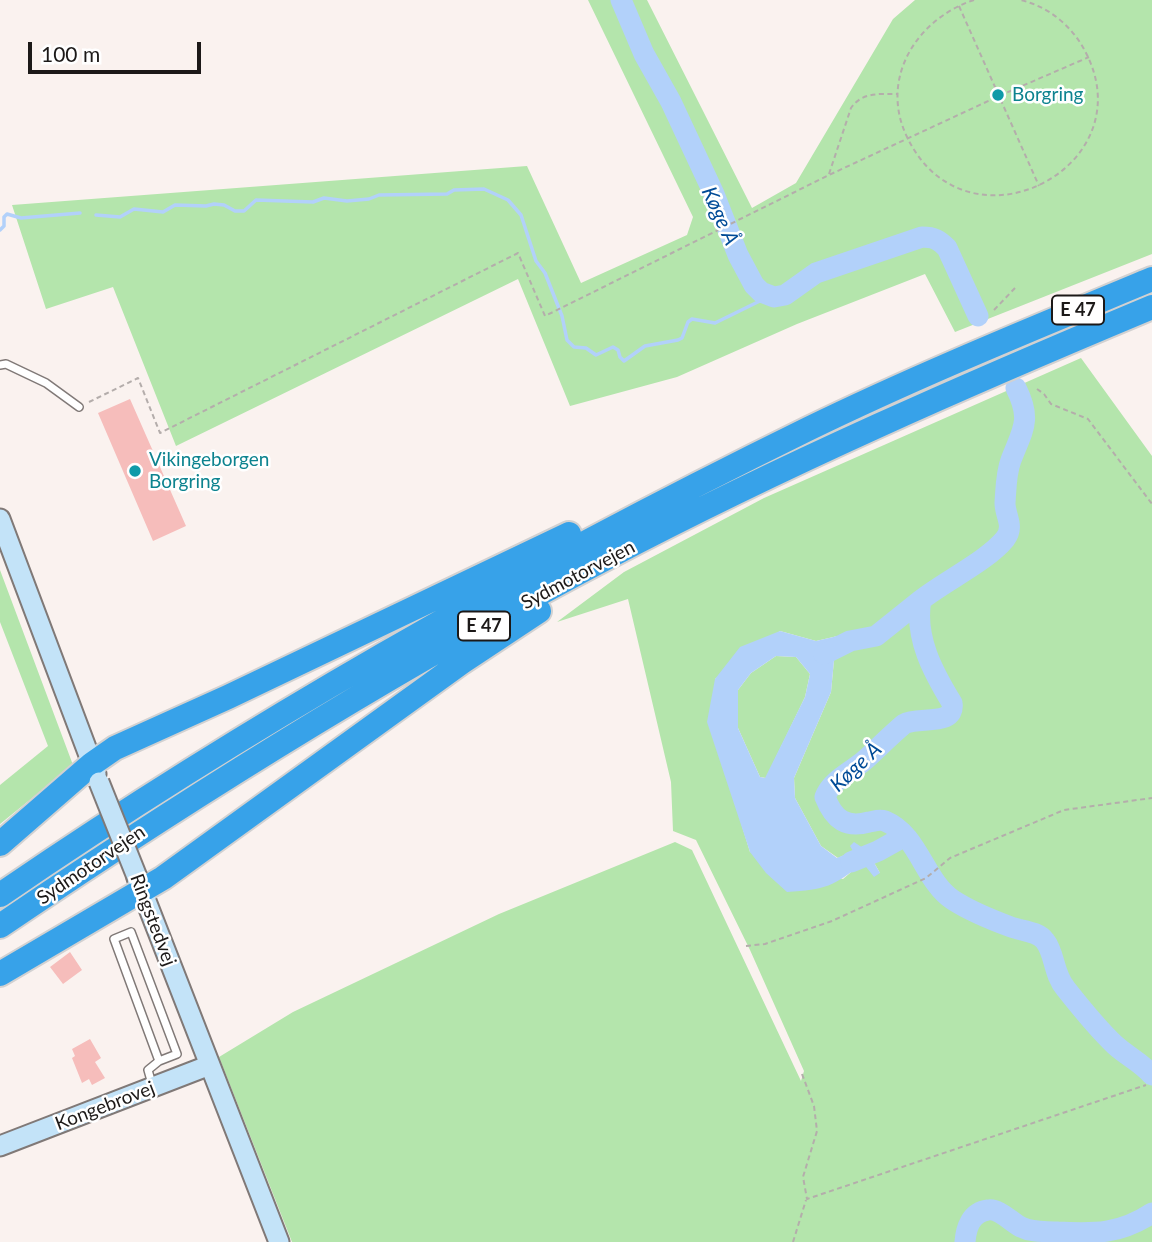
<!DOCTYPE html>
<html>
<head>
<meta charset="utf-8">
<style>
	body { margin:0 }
	#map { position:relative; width:1152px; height:1242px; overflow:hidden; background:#faf2ef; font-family:Lato,sans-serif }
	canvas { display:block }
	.scale { position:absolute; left:28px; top:42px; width:173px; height:32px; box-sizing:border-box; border:4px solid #1c1918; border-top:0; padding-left:9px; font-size:21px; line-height:24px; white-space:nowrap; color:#1c1918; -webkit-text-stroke:5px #fff; paint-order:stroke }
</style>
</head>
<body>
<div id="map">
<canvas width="1152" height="1242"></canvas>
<div class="scale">100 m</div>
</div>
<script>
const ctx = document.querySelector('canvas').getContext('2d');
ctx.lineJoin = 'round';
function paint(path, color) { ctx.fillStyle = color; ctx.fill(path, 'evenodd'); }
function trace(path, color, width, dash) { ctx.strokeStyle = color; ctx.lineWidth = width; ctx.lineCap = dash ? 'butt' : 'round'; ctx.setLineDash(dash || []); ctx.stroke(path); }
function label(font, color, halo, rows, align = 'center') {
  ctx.font = font + ' Lato,sans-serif'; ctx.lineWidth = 5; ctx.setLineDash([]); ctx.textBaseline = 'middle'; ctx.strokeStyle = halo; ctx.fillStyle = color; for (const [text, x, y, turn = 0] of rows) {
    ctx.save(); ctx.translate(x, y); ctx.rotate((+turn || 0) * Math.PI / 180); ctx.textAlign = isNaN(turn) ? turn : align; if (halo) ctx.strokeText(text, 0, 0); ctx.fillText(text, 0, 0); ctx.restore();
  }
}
paint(new Path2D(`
	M588,0H647L752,208L796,183L893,19L915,0H1152V254L955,332L925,274L797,324L677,377L570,406L518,279L176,446L113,287L46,309L12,205L527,166L581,283L687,235L693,217Z
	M1081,358L1152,456V1242H292L219,1057L293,1012L499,914L675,842L692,850L801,1081L804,1071L750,950L696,840L673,831L671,782L628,599L557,622L624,572L764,498ZM780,631L816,641L842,635L834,660L831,692L794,778L795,798L821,846L838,858L853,851H877L872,859L880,873L863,862L843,879L750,852L734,800L715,679Z
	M0,570L73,765L0,824V785L48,746L0,622Z
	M776,656L796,657L810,674L805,697L766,778L760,777L738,728V690L751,673Z`), '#b4e5ac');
paint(new Path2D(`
	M780,631L816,641L842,635L856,649L834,660L831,692L794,778L795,798L821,846L837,858L853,851L850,846L854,842L866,850L878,851L872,859L880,873L874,877L863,863C834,886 825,890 787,892L766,873L750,852L707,722L715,679L740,647ZM776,656L796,657L810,674L805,697L765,778L760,777L738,728V690L751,673Z`), '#b2d1fa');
trace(new Path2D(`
	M96,215L120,217L134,209L163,212L175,205L206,206L214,204L224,205L235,211H244L256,200L313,202L324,198L347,201L369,199L379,195L447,194L454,190L484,189L508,200L521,215L536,261L545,273L562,316L567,340L574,347L586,348L596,355L613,347L618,350L620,357L624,361L645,346L678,340L682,338L688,322L692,319L715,323L770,296
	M0,230L4,226V217L7,214L21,218L80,213`), '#b2d1fa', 3.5);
trace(new Path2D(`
	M621,0L644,54L671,102L714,194L738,255L754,285L761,292L774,297L785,295L816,273L922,237C934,237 939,240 947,248L978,316
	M1016,388C1032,420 1023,429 1011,460C1006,473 1006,488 1005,503C1005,516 1015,526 1005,539C987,561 945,581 921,600C914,637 933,672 952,703C956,727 918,716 904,724C891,735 879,747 866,759C853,771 831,780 825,797C834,820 846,828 869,822C875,821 879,819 885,821C919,835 924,881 953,900C970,911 992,920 1011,927C1022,931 1038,931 1045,941C1055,953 1053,974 1066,989C1081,1008 1098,1029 1115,1045C1127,1056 1142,1063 1152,1075
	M824,654L850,641L876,636L921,600
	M851,862L878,851L905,836
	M965,1242C966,1228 971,1212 988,1210C999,1208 1011,1222 1021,1227C1033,1233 1045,1231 1058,1232C1095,1234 1120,1234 1152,1213`), '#b2d1fa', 21);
paint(new Path2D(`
	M130,399L186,526L153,541L98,413Z
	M70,952L82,970L63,984L50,967Z
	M90,1039L101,1058L95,1062L105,1078L92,1085L89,1079L82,1083L72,1058L75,1056L72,1049Z`), '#f6bdbb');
const lane = new Path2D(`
	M0,365L6,364L46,383L79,407
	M131,932L177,1054L159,1061L114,939Z
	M152,1084L148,1070L159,1061`);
const secondary = new Path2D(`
	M0,519L96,774
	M137,878L279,1242
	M0,1146L210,1065`);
const highway = new Path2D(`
	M0,844L92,764L115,748L228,697L569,534
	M0,895C257,719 529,566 808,429C921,374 1037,327 1152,279
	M0,926C196,793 398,667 608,557C785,464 968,384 1152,307
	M0,974L163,878L462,662L539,611`);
trace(lane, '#807977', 10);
trace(secondary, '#807977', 23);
trace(highway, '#d2d1d1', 28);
trace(new Path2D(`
	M974,0C916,19 878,80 908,139C968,259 1147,167 1085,51C1072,26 1048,6 1020,0
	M959,6L1039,186
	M829,174L851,108C862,92 879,94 897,94
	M994,310L1015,288
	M1037,389L1044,394L1051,404L1088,419L1152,504
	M89,402L138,378L160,433L518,253L545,316L829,175L999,96L1089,57
	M746,946L765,944L832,921L926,878L950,858L1064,810L1152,798
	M802,1074L814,1106L817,1131L803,1177L807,1199L1146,1085
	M793,1242L806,1200`), '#b4adab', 2, [5, 3.5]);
trace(lane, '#fff', 7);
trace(secondary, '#c3e3f8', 19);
trace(highway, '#37a2e9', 24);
const secondaryBridge = new Path2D(`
	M99,782L137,877`);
trace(secondaryBridge, '#807977', 23, []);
trace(secondaryBridge, '#c3e3f8', 19);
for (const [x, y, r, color] of [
	[998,95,7,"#0f9aa8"],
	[135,471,7,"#0f9aa8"]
]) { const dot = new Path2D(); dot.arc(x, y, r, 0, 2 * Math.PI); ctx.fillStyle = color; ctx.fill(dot); trace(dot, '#fff', 2.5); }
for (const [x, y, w] of [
	[1078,310,52],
	[484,626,52]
]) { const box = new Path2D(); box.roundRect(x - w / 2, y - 14.5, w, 29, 5); ctx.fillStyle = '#fff'; ctx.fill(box); trace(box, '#1c1918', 2); }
label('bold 18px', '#1c1918', null, [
	["E 47",1078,310],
	["E 47",484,626]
]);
label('19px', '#0d838f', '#fff', [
	["Borgring",1012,95],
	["Vikingeborgen",149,460],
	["Borgring",149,482]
], 'left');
label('19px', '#1c1918', '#fff', [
	["Sydmotorvejen",578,575,-28],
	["Sydmotorvejen",91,865,-34],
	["Ringstedvej",153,920,69],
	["Kongebrovej",105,1106,-21]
]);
label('italic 21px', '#004b97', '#fff', [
	["Køge Å",720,216,66],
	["Køge Å",856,767,-43]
]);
</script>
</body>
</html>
